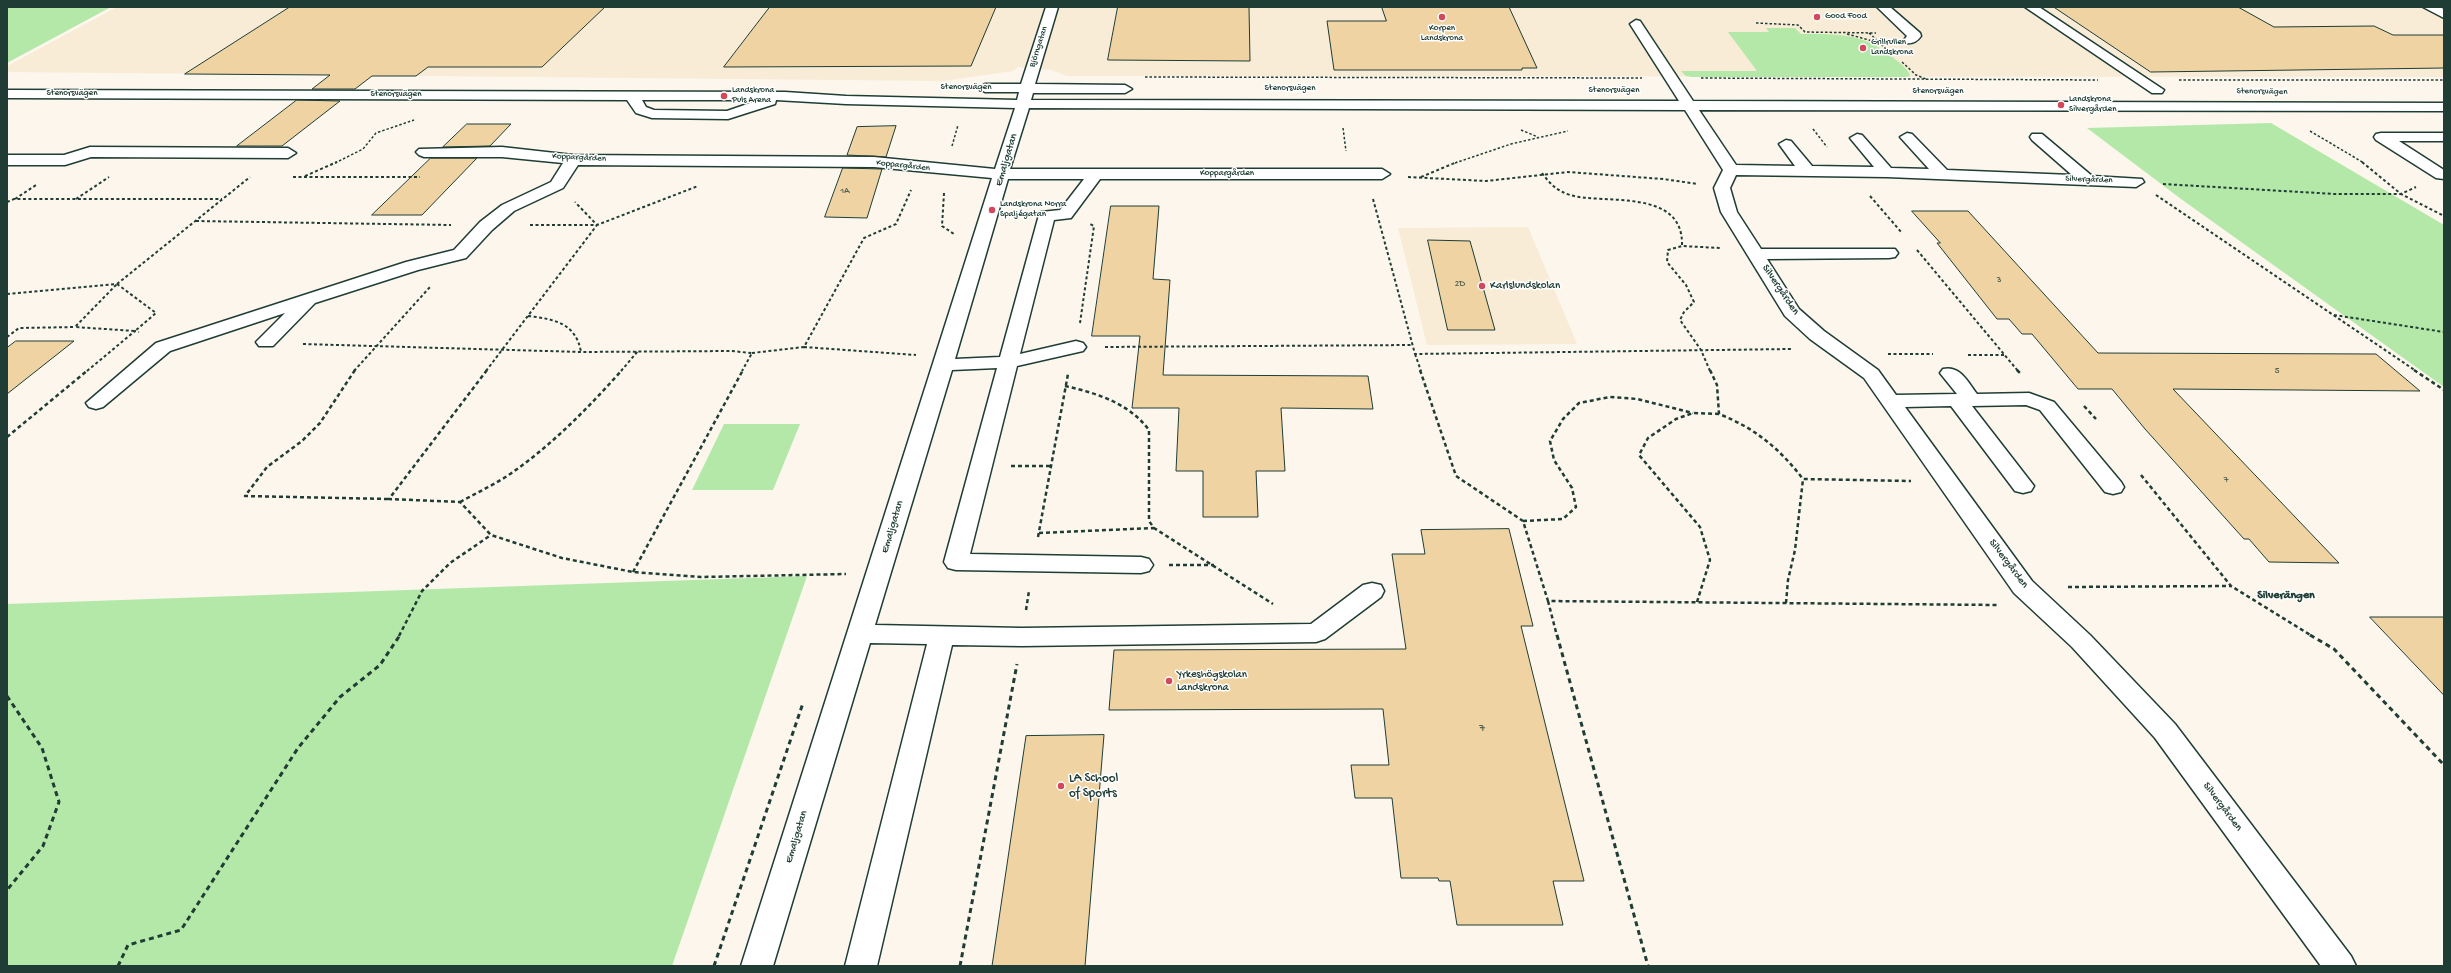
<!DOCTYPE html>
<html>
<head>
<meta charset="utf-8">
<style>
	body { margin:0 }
	#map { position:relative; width:2451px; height:973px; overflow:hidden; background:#fcf6ed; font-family:"Gochi Hand",sans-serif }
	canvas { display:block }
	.frame { position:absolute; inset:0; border:8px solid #1f3d34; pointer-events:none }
</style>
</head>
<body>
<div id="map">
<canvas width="2451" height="973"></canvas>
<div class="frame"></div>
</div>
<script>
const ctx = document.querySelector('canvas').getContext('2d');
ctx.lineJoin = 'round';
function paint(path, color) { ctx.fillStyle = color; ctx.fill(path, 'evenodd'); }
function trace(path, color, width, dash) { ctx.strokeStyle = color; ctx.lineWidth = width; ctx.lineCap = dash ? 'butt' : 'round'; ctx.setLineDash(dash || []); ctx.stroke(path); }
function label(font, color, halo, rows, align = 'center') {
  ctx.font = font + ' "Gochi Hand",sans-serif'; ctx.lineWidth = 3; ctx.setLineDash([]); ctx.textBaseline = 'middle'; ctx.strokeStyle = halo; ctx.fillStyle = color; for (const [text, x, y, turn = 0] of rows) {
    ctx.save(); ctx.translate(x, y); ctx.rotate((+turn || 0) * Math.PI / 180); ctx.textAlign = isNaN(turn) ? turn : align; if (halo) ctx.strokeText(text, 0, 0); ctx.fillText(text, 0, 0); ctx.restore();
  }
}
paint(new Path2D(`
	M117,7H2444V77L1067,76L1051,70L1018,67L1013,71L943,81L7,72V66Z
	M1528,227L1577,344L1427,345L1398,228Z`), '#f8ecd7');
paint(new Path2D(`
	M7,7H111L7,63Z
	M1766,28H1795L1801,34C1839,34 1866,33 1896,60C1901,64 1909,70 1910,76L1905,77H1692L1686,76L1681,71H1757L1728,32H1769Z
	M2271,123L2444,225V387L2181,199L2087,128Z
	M724,424H800L773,490H692Z
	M807,576L672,966H7V604Z`), '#b4e8a9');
const building = new Path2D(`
	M290,7H605L542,67H428L416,76H372L355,89H312L330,75L185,74Z
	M770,7H996L971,66L724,67Z
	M1118,7H1249L1250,61L1108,60Z
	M1382,7H1509L1537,68H1522V70H1334L1327,21H1386Z
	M2054,7H2238L2274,27L2374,26L2393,35H2444V68L2151,72Z
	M297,100L340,101L282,146H237Z
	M467,124H511L490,146L443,147Z
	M896,126L886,157L847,155L857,127Z
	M431,158H477L422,215H372Z
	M843,168L882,169L867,218L825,217Z
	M1111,206H1159L1153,279L1170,280L1163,375L1368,376L1373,409L1281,408L1285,471H1256L1258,517H1203V471H1176L1179,408H1132L1140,336H1092Z
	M1912,211H1968L2098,353L2376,354L2420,391L2173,389L2339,563L2269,562L2249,539H2244L2145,429L2112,389H2078L2032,334H2022L2009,319H1997L1937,243H1940Z
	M1428,240L1470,241L1495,330H1448Z
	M16,341H74L7,394V348Z
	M1509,529L1533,626H1521L1584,881H1553L1563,925H1457L1450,881H1439L1438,878H1401L1392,798H1355L1351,765H1389L1383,709L1109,710L1114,650L1406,649L1392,554H1425L1421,530Z
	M2370,617H2444V695Z
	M1104,735L1085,966H992L1026,736Z`);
paint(building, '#efd3a3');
trace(building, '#1f3d34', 1);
const minor = new Path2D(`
	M1046,7H1058L1035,84L1125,85L1132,89L1125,93H1033L1031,100L1679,101L1630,24L1636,20L1640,21L1693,101L2444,103V111L1699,110L1736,165L1795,166L1779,144L1786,140L1791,141L1812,166L1874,167L1850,138L1857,134L1862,135L1891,168L1929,169L1900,137L1907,133L1912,134L1947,170L2072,175L2032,140L2030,137L2032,134H2042L2092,176L2142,179L2144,182L2136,187L1887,177L1736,175L1730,188L1737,212L1761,249H1895L1898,253L1895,257L1889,258L1767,259L1799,309L1824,331L1878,370L1896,395L1957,394L1940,373L1943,369C1960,365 1968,382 1977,394L2029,393L2054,402L2121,482L2124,487L2121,492L2113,494L2105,492L2040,410L2026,405L1972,406L2034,486L2031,491L2023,493L2015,491L1951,406L1905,407L2032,581L2090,635L2175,724L2351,956L2356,966H2321L2155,738L2072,647L2014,593L1864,378L1810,339L1785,316L1721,212L1714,188L1723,170L1685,110L1029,108L1010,169H1382L1390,174L1382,179H1100L1071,218L1054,220L1020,354L1076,341L1083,343L1086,347L1083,351L1017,366L970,554L1141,557L1149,559L1153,565L1149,571L1141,573L956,570L948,568L944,562L997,368L952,370L875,625L1022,628L1311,624L1363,585L1372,583L1381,585L1384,591L1381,597L1325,639L1316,642L1022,646L952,645L877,966H845L927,644L870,643L773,966H741L992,178L874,167L578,165L563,188L514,211L492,230L466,258L418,270L315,303L273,346H259L256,342L285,313L170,351L103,407L96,409L89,407L86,403L156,343L406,262L454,250L480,222L502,205L551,182L563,163L502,157H424L419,155L416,152L419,149L502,147L573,155L874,157L995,169L1015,108L846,104L776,100L775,104L728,119L652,118L636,113L627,100L7,98V90L785,92L846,96L1017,100L1019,92H985L978,88L985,84H1021ZM642,100H759L727,111L654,110L646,107ZM1008,179H1084L1060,210L1041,212L1039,215L1000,357L955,359Z
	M1877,7H1890L1920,33L1921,36C1917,42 1912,44 1905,43L1904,40L1907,36Z
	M2025,7H2039L2164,90L2162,93H2152Z
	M2423,7H2439L2444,9V18Z
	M2381,133H2444V141H2399L2444,170V179L2436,178L2376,140L2374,137L2376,134Z
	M90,147L288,148L296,153L288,158L91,157L65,165H7V155H64Z`);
trace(minor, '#1f3d34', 3);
trace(new Path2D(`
	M1756,23L1798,25L1805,32L1876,33
	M1869,33L1879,42
	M1847,34L1880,43L1886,49
	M1902,62L1916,75L1926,79
	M1145,77L1642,78
	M1701,78L2098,80
	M2179,80H2444
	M1343,128L1346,151
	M1813,129L1827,147
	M1521,130L1538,137
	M2310,131L2364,163
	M952,146L958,125
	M335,163L363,149L376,133L414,120
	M1455,163L1511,144L1568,131`), '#1f3d34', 1.5, [2.5, 2]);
trace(new Path2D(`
	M2362,162L2401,194L2444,216
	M1542,173C1550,184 1557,191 1570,195C1603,205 1684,187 1682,246
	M305,176L337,162
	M293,177H420
	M1408,177L1486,181L1568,172L1663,179L1698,184
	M1421,177L1457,162
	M2163,184L2335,194H2401L2416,187
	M944,193L942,226L954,234
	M2156,195L2416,371
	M1870,196L1902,233
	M15,199L36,185
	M76,199L109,177
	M1373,199L1415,354L1791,349
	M7,202L14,199H222
	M196,221L451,225
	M530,225H597L698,186
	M1917,250L2018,371
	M117,284L156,313L135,331L75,327Z
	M117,284L250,177
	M7,294L117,284
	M2334,315L2444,332
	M528,316C554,319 576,323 581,352
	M1080,323L1094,226L1090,224
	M7,337L19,328L75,327
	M303,344L581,352L731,351L752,353L742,371
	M804,347L916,355
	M1105,347L1413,345
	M752,353L804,347L864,238L896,224L911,190
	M1415,354L1421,371
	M1888,354H1933
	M1968,355H2005
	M87,371L135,331L139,332
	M354,371L430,287
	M486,371L597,225L575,202
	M621,371L638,351
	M1710,371L1701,350L1680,320L1684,312L1694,302L1686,285L1667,262L1668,250L1682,246L1720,248`), '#1f3d34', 2, [3, 2.5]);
trace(new Path2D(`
	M355,370L320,423L302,441L267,467L245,496L389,499
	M487,370L389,499L460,502L491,535L562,558L633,572L701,577L846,574
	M1420,370L1456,476L1523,521L1548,601L1999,605
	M1710,370L1717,385L1719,414C1755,428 1780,449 1803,479L1911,481
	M2017,370L2021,374
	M2414,370L2444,390
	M1065,386C1096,393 1129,403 1149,430V521L1154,528L1273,604
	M2084,406L2096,419
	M7,437L88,370
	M1011,466H1050
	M2141,475L2231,586L2312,636
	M460,502C478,492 496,484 513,472C554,443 589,407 622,370
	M1523,521L1563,519L1576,507L1572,488L1554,460L1550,441L1563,419L1579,403L1610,397L1637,399L1693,413
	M1039,533L1154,528
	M1038,537L1068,374
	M1169,565H1214
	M633,572L743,370
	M2068,587L2231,586
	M1548,601L1557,636
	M1697,602L1710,560L1700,527L1639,455L1648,438L1676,419L1693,413L1719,414
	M1786,603L1788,580L1795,550L1803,479
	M1026,610L1029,591
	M399,636L422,591L450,563L491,535`), '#1f3d34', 2.5, [4, 3]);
trace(new Path2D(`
	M1557,635L1648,966
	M2310,635L2334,649L2444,765
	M7,696L42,748L59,802L43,846L7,890
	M118,966L128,945L181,930L298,748L340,697L380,665L400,635
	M714,966L803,703
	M960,966L1017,664`), '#1f3d34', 3, [5, 4]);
paint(minor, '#fff');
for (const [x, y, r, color] of [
	[1442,17,4,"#d1495b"],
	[1817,17,4,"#d1495b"],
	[1863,48,4,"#d1495b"],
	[724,96,4,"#d1495b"],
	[2061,105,4,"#d1495b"],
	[992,210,4,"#d1495b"],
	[1482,286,4,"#d1495b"],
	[1169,681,4,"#d1495b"],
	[1061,786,4,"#d1495b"]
]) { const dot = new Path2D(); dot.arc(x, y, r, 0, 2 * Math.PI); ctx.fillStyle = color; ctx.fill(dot); trace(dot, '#fff', 1.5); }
label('9px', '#1f3d34', '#fff', [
	["Good Food",1825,17],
	["Korpen",1442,29,"center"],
	["Landskrona",1442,39,"center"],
	["Grillrullen",1871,43],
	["Landskrona",1871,53],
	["Landskrona",732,91],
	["Puls Arena",732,101],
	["Landskrona",2069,100],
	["Silvergården",2069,110],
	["Landskrona Norra",1000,205],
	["Spaljégatan",1000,215]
], 'left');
label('9px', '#1f3d34', '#fff', [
	["Björngatan",1039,47,-72],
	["Stenorsvägen",966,88],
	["Stenorsvägen",1290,89],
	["Stenorsvägen",1614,91],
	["Stenorsvägen",1938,92],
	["Stenorsvägen",2262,92,1],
	["Stenorsvägen",72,94],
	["Stenorsvägen",396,95],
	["Koppargården",579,158,3],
	["Koppargården",903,166,6],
	["Koppargården",1227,174],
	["Silvergården",2089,180,2]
]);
label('9px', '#536250', null, [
	["1A",845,192],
	["3",1999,281],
	["2D",1460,285],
	["5",2277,372],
	["7",2226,481]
]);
label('11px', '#1f3d34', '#fff', [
	["Emaljgatan",1007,160,-73],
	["Silvergården",1780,290,56],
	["Emaljgatan",893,527,-73],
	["Silvergården",2008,564,53],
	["Silvergården",2222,807,53],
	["Emaljgatan",797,837,-73]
]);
label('11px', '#1f3d34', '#fff', [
	["Karlslundskolan",1490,286],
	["Yrkeshögskolan",1177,675],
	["Landskrona",1177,688]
], 'left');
label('11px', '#536250', null, [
	["7",1482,729]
]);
label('bold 12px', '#1f3d34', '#fff', [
	["Silverängen",2286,596]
]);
label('13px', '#1f3d34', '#fff', [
	["LA School",1069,779],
	["of Sports",1069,794]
], 'left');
</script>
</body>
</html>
